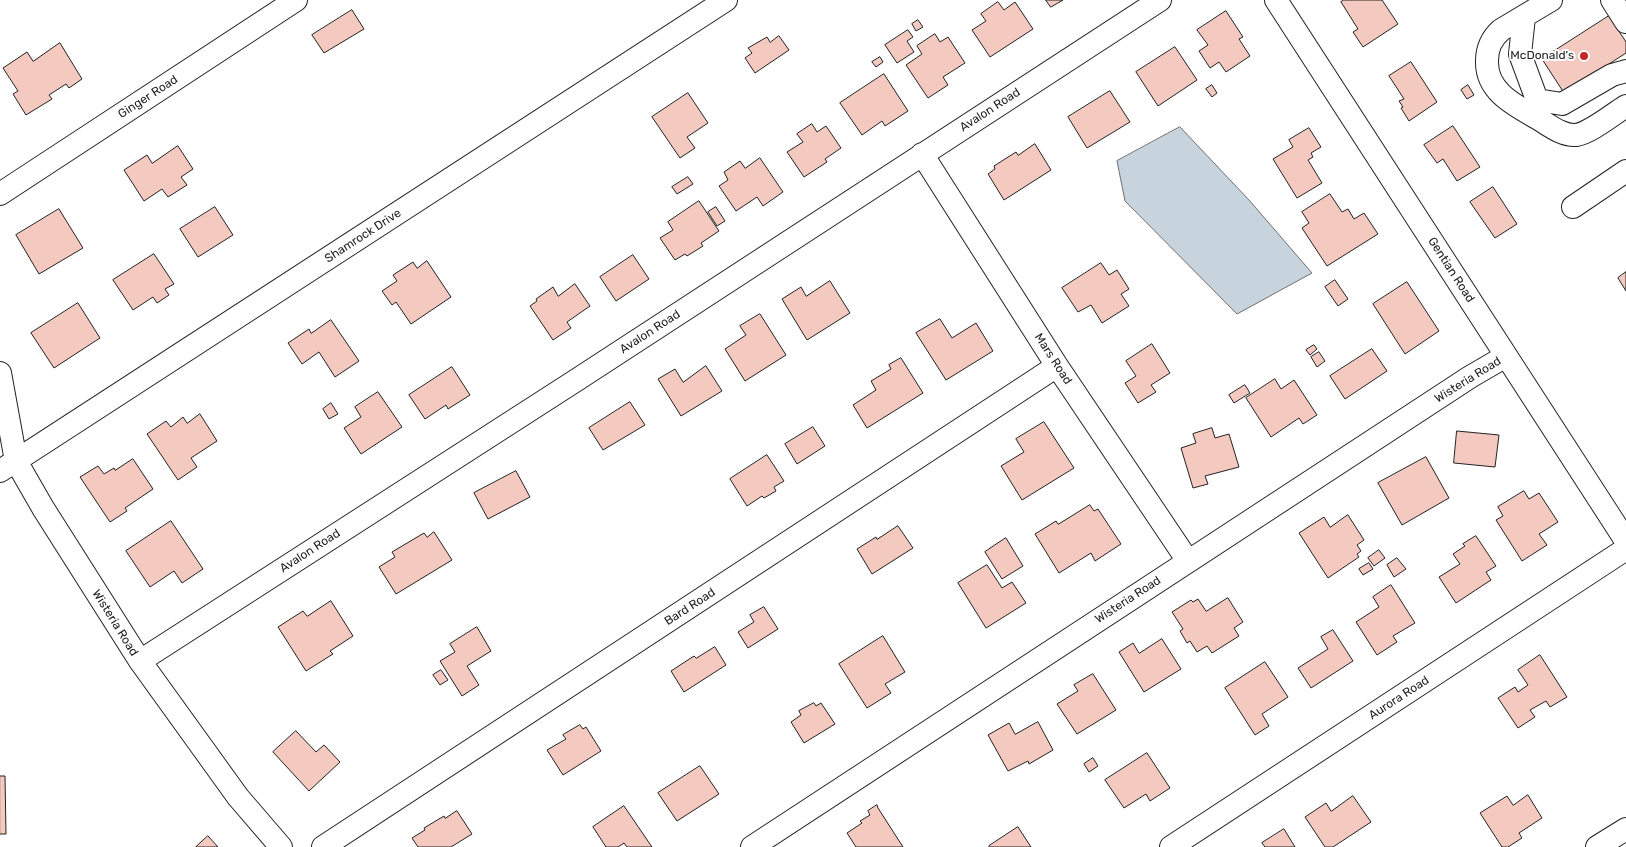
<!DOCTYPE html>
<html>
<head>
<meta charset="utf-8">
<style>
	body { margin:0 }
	canvas { display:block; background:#fff }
</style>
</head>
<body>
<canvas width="1626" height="847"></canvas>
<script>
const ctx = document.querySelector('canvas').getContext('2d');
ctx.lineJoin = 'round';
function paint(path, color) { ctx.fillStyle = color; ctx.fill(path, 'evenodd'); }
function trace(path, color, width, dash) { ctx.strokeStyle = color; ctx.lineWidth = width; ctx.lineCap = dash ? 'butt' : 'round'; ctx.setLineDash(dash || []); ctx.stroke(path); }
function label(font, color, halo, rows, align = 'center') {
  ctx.font = font + ' Rubik,sans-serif'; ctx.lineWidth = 4; ctx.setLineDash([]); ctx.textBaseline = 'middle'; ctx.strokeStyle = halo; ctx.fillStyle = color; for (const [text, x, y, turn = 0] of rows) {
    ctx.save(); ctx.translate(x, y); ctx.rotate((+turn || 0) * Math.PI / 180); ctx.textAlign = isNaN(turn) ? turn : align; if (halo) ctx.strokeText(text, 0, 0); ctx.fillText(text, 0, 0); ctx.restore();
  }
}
const water = new Path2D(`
	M1180,127L1249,200L1312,273L1237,314L1125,201L1117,161Z`);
paint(water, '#c7d3dd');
trace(water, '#6f6f6f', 1);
const building = new Path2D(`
	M1046,0H1063L1051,7Z
	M1344,0H1382L1398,24L1363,47L1353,32L1358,29L1341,2Z
	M998,2L1004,10L1015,2L1033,29L990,57L972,30L986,21L981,14Z
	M352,10L364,29L324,53L312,35Z
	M1226,11L1243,37L1239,39L1250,56L1226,72L1219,62L1210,68L1199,51L1208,45L1197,30Z
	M1609,16L1626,42V53L1564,93L1542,59Z
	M918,20L923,27L916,31L912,24Z
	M908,30L913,37L907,41L914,52L897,63L885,45Z
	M935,34L940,42L948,37L965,63L943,77L948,85L928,98L906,65L922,54L917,46Z
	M779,36L789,50L755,73L745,58L752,53L748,48L767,37L770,42Z
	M60,43L82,79L69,88L66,84L49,95L52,99L26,115L13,94L18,91L3,68L27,52L33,61Z
	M1175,47L1197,80L1158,106L1136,72Z
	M880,57L883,62L876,67L872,62Z
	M1411,62L1437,102L1409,121L1401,108L1403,107L1399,101L1404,99L1389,76Z
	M884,74L908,111L885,126L882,121L862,135L840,103Z
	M1212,85L1217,93L1212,97L1206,89Z
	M1468,85L1474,95L1467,99L1461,90Z
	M1110,91L1130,122L1087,148L1068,117Z
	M688,93L708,123L687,137L695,148L680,158L652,117Z
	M812,124L817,132L826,126L841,148L825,159L827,162L804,177L787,152L803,142L797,134Z
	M1453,126L1480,167L1457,181L1443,159L1437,163L1424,145Z
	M1309,128L1321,147L1311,153L1313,157L1308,160L1322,183L1297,198L1273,159L1293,147L1289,140Z
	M1035,144L1051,170L1004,200L988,174L995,169L994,166L1016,152L1018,155Z
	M178,146L193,169L181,177L187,185L168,197L162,189L144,201L124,170L147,155L152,163Z
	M760,158L783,192L763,206L757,197L736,211L719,186L728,180L724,172L740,161L745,168Z
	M688,177L693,184L677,194L672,187Z
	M1493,187L1517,224L1495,238L1470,202Z
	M1330,194L1342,212L1348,209L1354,219L1364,213L1378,234L1327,266L1302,228L1309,223L1302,212Z
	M699,201L719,231L701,243L703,246L687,256L685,254L675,260L660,238L673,230L668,222Z
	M215,207L233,235L198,257L180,229Z
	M716,207L725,221L717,226L708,212Z
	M59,209L83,248L39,274L16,235Z
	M154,254L174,284L165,289L169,295L157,303L153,297L133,310L113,280Z
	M633,255L649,279L616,301L600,277Z
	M427,261L451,297L411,324L396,302L392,305L382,291L397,281L393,275L413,262L417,268Z
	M1101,263L1109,275L1117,270L1129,289L1121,294L1129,306L1102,323L1091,305L1078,312L1062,288Z
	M1626,272V291L1618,278Z
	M1335,280L1348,299L1338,306L1325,287Z
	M830,281L850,313L807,340L782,299L801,287L806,296Z
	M1407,282L1439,331L1405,354L1373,304Z
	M575,284L590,306L567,322L571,328L553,340L530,306L537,301L536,299L553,287L558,296Z
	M78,303L100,338L54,368L31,333Z
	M760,314L786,355L745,381L725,349L746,335L740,326Z
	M940,319L952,338L976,323L993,351L946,380L916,333Z
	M331,320L359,361L335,377L319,352L302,364L288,343L309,329L311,333Z
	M1152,344L1170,373L1151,385L1156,392L1138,403L1125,383L1136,376L1126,361Z
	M1314,345L1317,349L1310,355L1306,350Z
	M1372,349L1387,371L1345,399L1330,376Z
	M1319,352L1325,361L1317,367L1311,357Z
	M901,358L923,393L867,428L853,405L876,390L871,381L891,369L889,365Z
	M706,366L722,391L681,416L658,379L675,369L683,382Z
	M452,367L470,395L448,409L446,405L425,419L409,395Z
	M1275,379L1281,389L1294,380L1317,415L1303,424L1299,418L1271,437L1246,398Z
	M1245,385L1250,393L1234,403L1229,395Z
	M378,392L402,427L361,454L344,428L361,417L355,407Z
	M630,402L645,425L603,450L589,428Z
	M331,403L338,414L329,419L323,409Z
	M200,414L217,441L191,458L197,467L178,480L147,434L166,421L171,427L183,417L187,423Z
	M1044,422L1074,468L1022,500L1001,466L1024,452L1016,439Z
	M813,427L825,446L797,464L785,444Z
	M1212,428L1215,438L1229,434L1239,467L1205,476L1208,484L1193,488L1181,448L1196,443L1193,434Z
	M1457,431L1499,435L1495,467L1454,463Z
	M767,455L784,481L774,487L776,491L764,498L762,496L747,506L730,479Z
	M1426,457L1449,498L1402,525L1378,483Z
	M133,459L153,489L125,508L127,511L110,522L80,477L98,466L104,474L114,468L115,470Z
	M516,471L530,497L488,519L474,493Z
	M1524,491L1529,499L1539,493L1558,522L1539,534L1547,545L1522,561L1496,520L1503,516L1498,507Z
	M1090,505L1094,511L1098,509L1121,544L1095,561L1091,553L1059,573L1035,534L1056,521L1058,524Z
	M1348,515L1364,540L1357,545L1361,551L1357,554L1359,557L1328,578L1299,533L1324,517L1330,527Z
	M171,521L203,569L182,583L174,571L150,587L126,551Z
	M898,526L913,548L872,574L857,549L876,537L877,539Z
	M434,532L452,560L396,594L379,567L395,557L392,552L424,533L427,537Z
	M1476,536L1496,566L1486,572L1491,580L1456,603L1439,577L1460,564L1453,554L1465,546L1463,544Z
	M1006,538L1023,566L1002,579L985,552Z
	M1379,550L1385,558L1374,566L1368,558Z
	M1397,558L1406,569L1394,577L1387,565Z
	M1369,563L1373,569L1363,575L1359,569Z
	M987,565L1002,588L1012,582L1026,603L986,628L958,583Z
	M1391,585L1415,623L1393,636L1397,642L1377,655L1356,622L1379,607L1373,597Z
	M1228,598L1243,622L1234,628L1239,636L1212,653L1207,646L1197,652L1190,641L1187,643L1180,631L1183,629L1172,612L1191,600L1193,602L1198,599L1206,611Z
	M331,601L353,636L330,651L333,654L306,671L278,627L303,611L307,616Z
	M764,607L778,629L748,648L738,632L754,622L750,615Z
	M477,627L491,651L467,666L479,685L462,696L440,661L455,652L450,644Z
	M1333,630L1353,661L1311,688L1298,668L1328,649L1321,637Z
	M883,636L905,672L885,684L891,693L867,708L839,664Z
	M1162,639L1181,669L1144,692L1119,652L1133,643L1139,653Z
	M715,647L726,665L684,692L671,671L694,656L696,658Z
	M1540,655L1567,697L1550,707L1546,701L1530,710L1535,717L1518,728L1498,698L1515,687L1518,692L1528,685L1518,670Z
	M1265,662L1288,697L1262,714L1269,726L1255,735L1225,688Z
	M441,670L448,680L440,685L433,675Z
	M1093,674L1116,710L1077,734L1057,704L1078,691L1074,685Z
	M814,703L816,706L821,703L835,724L804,743L791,722L801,715L799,711Z
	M1038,722L1053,750L1029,764L1028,761L1008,771L988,735L1009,723L1015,734Z
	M580,725L583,729L586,727L601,751L563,775L547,750L566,739L563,735Z
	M296,731L316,752L324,745L340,762L309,791L273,752Z
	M1147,753L1170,788L1150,801L1146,794L1124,808L1105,780Z
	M1093,758L1098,766L1089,772L1084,764Z
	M700,766L719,794L677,821L658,793Z
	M0,776H5L6,834H0Z
	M1528,795L1542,818L1519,833L1522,838L1508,847H1502L1480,813L1507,796L1513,805Z
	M1353,796L1371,822L1333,847H1325L1305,817L1326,803L1331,811Z
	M877,805L878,808L903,847H856L847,833L862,823L860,821L870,815L868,811Z
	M624,806L652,847H627L624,843L618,847H606L593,827Z
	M457,811L472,834L451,847H418L412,838L425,830L424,828L444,816L445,818Z
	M1018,827L1031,847H989V846Z
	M1284,829L1295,847H1265L1262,843Z
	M208,836L218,847H196Z`);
paint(building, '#f3c9c0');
trace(building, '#222', 1);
const minor = new Path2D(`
	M1276,0L1626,541
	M1551,0L1501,30C1491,39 1487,48 1487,61C1486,91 1514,105 1537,118C1549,125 1562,136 1576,135C1590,133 1613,114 1626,106
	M1612,0L1626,22
	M1524,17L1520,54L1537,100L1562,104L1612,75L1626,71
	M922,154L1057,366L1188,561
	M0,194L296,0
	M1573,207L1626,171
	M0,373L16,461L43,508L140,661L238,797L281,847
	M0,471L726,0
	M140,661L575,381L1160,0
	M323,847L1057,366
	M752,847L1470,377L1506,356
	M1171,847L1626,549
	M1597,847L1626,829`);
trace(minor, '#222', 24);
trace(minor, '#fff', 22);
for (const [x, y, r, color] of [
	[1584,56,5,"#c62828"]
]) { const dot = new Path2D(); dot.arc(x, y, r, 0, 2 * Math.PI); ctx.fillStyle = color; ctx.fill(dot); trace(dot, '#fff', 2); }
label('12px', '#222', '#fff', [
	["McDonald's",1574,56]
], 'right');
label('12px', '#222', '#fff', [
	["Ginger Road",148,97,-33],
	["Avalon Road",990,110,-33],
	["Shamrock Drive",363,236,-33],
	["Gentian Road",1451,270,57],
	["Avalon Road",650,332,-33],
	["Mars Road",1053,359,57],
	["Wisteria Road",1468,380,-32],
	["Avalon Road",310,551,-33],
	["Wisteria Road",1128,600,-33],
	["Bard Road",690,607,-33],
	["Wisteria Road",115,623,58],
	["Aurora Road",1399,698,-33]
]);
</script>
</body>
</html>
